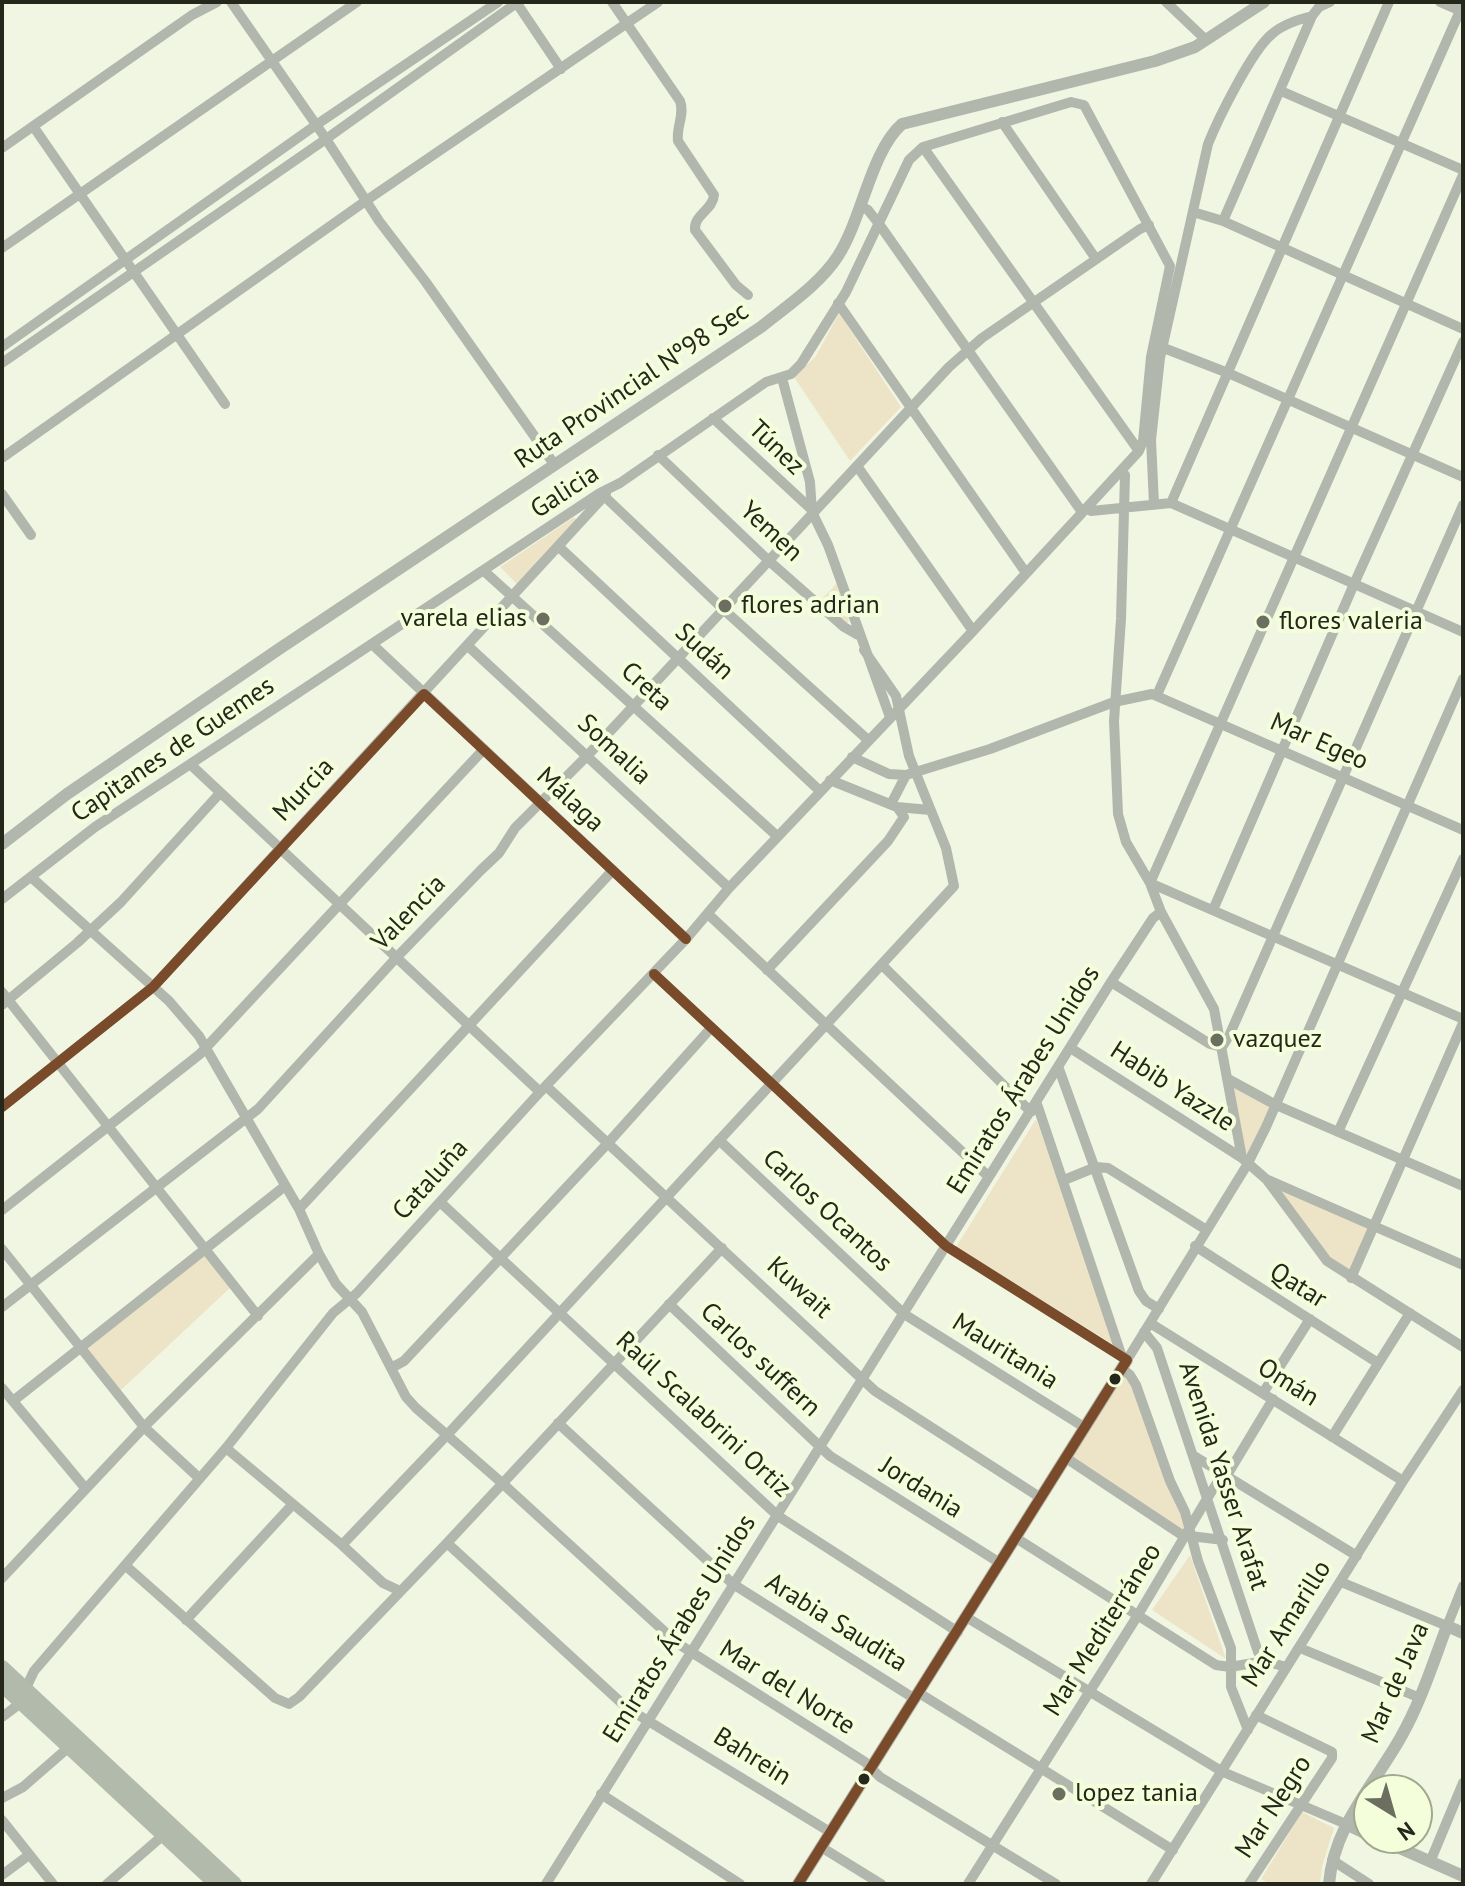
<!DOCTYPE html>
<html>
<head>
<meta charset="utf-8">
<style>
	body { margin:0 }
	#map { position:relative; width:1465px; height:1886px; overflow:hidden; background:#f1f6e3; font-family:"PT Sans",sans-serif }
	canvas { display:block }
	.frame { position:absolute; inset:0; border:4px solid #24271a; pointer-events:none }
	.north { position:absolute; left:1353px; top:1774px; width:80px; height:80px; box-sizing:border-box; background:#f5fedb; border:2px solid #a1a88e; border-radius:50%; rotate:143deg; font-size:22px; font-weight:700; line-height:32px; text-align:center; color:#24271a }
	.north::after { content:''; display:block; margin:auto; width:28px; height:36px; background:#6c6f60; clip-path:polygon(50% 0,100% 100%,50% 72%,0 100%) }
</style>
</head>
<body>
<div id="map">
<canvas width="1465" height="1886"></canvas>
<div class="frame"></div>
<div class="north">N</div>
</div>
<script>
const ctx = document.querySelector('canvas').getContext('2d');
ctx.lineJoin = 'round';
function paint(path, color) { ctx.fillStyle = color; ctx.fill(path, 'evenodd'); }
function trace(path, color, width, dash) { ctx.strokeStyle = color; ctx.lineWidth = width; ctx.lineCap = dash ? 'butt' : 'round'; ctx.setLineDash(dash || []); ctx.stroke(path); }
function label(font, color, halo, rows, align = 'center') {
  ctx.font = font + ' "PT Sans",sans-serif'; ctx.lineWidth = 8; ctx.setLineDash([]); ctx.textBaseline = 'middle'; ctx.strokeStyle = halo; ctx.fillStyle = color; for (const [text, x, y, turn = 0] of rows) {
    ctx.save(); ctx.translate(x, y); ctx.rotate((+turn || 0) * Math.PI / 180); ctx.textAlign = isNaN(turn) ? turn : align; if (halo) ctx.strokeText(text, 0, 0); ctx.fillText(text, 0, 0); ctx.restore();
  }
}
paint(new Path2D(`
	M839,313L901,407L850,461L794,377L816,356Z
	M574,517L577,520L517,584L500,567Z
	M837,583L849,620L847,625L821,600Z
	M1229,1081L1275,1106L1247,1164Z
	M1036,1119L1078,1232L1114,1345L956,1247Z
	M1267,1180L1372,1225L1351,1277L1328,1261Z
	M203,1253L231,1287L120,1391L84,1349Z
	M1122,1370L1129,1376L1182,1513L1185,1534L1072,1457Z
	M1190,1555L1226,1659L1152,1610Z
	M1302,1812L1334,1828L1322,1867L1320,1884H1270L1261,1879Z`), '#ede4c7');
trace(new Path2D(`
	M231,2L326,139L379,221L425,281L554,464
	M516,2L561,69
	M612,2L680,101C685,115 676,127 678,141L714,195C713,210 694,214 695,230L736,285L748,295
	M1166,2L1206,40
	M1440,2L1463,12
	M1281,91L1463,170
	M1002,122L1096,259
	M33,126L225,404
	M923,147L1139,451
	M2,148L192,15L217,2
	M862,207L868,210L879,224L1082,512
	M1193,212L1223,221L1463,329
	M1223,221L1312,16L1319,7L1330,2
	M2,248L357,2
	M838,303L1026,573
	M1156,345L1228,373L1463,477
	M2,347L316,125L498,2
	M2,363L326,139L518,2
	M782,378L810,482L812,512L828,545L890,717
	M713,418L810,508
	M658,455L768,560L844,627L858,635
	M2,458L367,200L658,2
	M857,466L973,631
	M1125,475L1121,619L1114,721L1118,814L1126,842L1150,883L1161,912L1214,1009L1242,1158
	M2,494L31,535
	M602,494L723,609L868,740
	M1171,503L1389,2
	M1154,504L1151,440L1160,358L1208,144C1218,119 1252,50 1272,34C1282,25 1300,19 1312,16
	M1086,508L1091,511L1171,503L1463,632
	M558,546L820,791
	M484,571L777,836
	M373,645L686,939
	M468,646L729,888
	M1157,695L1463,4
	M852,757L889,774L906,775L990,749L1114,702L1152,694L1463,830
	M190,764L540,1092
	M891,804L906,775
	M897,807L930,810
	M31,877L169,1001L199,1036L299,1209L319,1254L336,1284L362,1312L406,1397L416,1408L502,1483L677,1643L865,1762L880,1777L1056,1884
	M1150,883L1463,175
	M1150,883L1463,1019
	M2,899L95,827L600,493L620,483L766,382L791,374L801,364L846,292L909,160L923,147L1071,102L1084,105L1170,266L1151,357L1143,441L1139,451L973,631L729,888L686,939L540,1092L357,1293L333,1313L226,1448L34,1671L18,1705L2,1717
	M1213,910L1354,584L1463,342
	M708,914L989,1177
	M883,966L1031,1112
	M767,970L888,841L904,817L897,807L830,780
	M654,974L946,1246L1127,1360L1247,1165L1266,1127L1463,679
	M1111,982L1210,1044L1222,1047L1229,1036L1463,505
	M2,992L258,1316
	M2,1005L77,943L121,902L220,793
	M1072,1049L1242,1158L1266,1179L1463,1265
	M1059,1069L1139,1291L1146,1301L1159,1309
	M1228,1079L1276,1105L1463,1186
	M546,1086L875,1391L1041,1498
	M1037,1104L1122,1357
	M2,1107L153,987L606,494
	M1338,1132L1463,859
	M719,1140L904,1314L1084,1427
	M1064,1180L1096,1167L1108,1168L1205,1229
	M1267,1180L1327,1261L1463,1347
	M440,1202L778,1516L958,1632
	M299,1209L613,870
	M2,1210L200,1054L484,749
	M1195,1246L1378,1363
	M2,1249L144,1427L199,1478
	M1351,1278L1463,1023
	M669,1304L830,1456L1000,1563
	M2,1307L258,1109L396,958L481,870L499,853L515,828L587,756L949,367L982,338L1140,229L1149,225
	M1150,1323L1403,1481
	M1144,1332L1157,1348L1258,1652L1265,1661L1286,1667
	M391,1368L404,1361L608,1143L711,1028
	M1121,1368L1130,1375L1136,1385L1170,1481L1185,1512L1198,1561L1231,1648V1687L1248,1730
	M2,1388L86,1489
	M1263,1393L1310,1319
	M13,1401L285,1186
	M558,1423L733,1584L915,1699
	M1332,1437L1410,1313
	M226,1448L342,1545L383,1583L400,1591
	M1194,1456L1357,1556
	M1066,1458L1182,1535L1223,1540
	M1016,1538L1216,1665L1230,1667L1265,1661
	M447,1543L627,1708L830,1832
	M342,1545L447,1435L954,886L946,848L909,756L896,696L864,650
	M126,1566L275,1698L289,1704L299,1697L447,1543L722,1248
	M2,1578L144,1427L319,1254
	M1341,1582L1447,1626L1463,1586
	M966,1617L1223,1772L1346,1824
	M186,1620L293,1504
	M1300,1648L1420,1698
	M919,1693L1173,1850
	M601,1794L740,1884
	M2,1798L23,1787L69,1747
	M2,1820L53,1884
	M821,1847L881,1884
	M1332,1860L1369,1884
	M1430,1862L1463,1783
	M2,1875L29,1855
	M107,1884L168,1831
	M546,1884L1111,982L1153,918L1161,912
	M968,1884L1138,1615L1208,1497L1217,1483L1226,1477L1273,1399
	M1151,1884L1403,1481L1463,1390
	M1249,1884L1332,1758V1752L1256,1715`), '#b1b7ad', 10);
trace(new Path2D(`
	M2,844L67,794L279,649L761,327C787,306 820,284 838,256C862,219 871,151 902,124L1155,61L1195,47L1264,2
	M1346,1824L1369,1835
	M1377,1838L1463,1876
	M798,1884L1127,1360
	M1329,1884C1334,1824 1374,1786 1402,1735C1421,1701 1433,1663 1447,1626L1463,1633`), '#b1b7ad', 12);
trace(new Path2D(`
	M2,1668L234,1884
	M2,1684L217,1884`), '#b2baac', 16);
trace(new Path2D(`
	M654,974L946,1246L1127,1360L798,1884
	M2,1107L153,987L424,694L686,939`), '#7a4b2a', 10);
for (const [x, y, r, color] of [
	[725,606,8,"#6c6f60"],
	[543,619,8,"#6c6f60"],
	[1263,622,8,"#6c6f60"],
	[1217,1040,8,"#6c6f60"],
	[1115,1379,7,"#24271a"],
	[864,1779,7,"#24271a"],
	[1059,1794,8,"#6c6f60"]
]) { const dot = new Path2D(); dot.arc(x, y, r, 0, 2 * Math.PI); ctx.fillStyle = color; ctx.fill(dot); trace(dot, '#f5fedb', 3); }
label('26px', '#24271a', '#f5fedb', [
	["Ruta Provincial Nº98 Sec",632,386,-34],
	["Túnez",776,448,44],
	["Galicia",565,492,-33],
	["Yemen",771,532,43],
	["Sudán",704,652,43],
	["Creta",646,687,42],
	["Mar Egeo",1319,742,24],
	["Capitanes de Guemes",173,750,-34],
	["Somalia",614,750,43],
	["Murcia",304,790,-47],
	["Málaga",570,800,43],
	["Valencia",409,913,-46],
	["Emiratos Árabes Unidos",1024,1080,-58],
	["Habib Yazzle",1172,1087,33],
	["Cataluña",431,1180,-48],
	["Carlos Ocantos",827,1211,43],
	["Qatar",1298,1286,32],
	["Kuwait",799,1288,42],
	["Mauritania",1005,1352,32],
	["Carlos suffern",760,1360,43],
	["Omán",1288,1383,32],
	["Raúl Scalabrini Ortiz",703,1415,43],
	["Avenida Yasser Arafat",1223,1476,72],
	["Jordania",921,1488,32],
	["Arabia Saudita",836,1623,32],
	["Mar Amarillo",1287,1624,-58],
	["Emiratos Árabes Unidos",680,1629,-58],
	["Mar Mediterráneo",1103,1630,-58],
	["Mar de Java",1396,1683,-66],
	["Mar del Norte",787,1688,32],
	["Bahrein",752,1757,32],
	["Mar Negro",1274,1807,-57]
]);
label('26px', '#24271a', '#f5fedb', [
	["flores adrian",741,606],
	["varela elias",527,619,"right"],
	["flores valeria",1279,622],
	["vazquez",1233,1040],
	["lopez tania",1075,1794]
], 'left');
</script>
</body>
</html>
